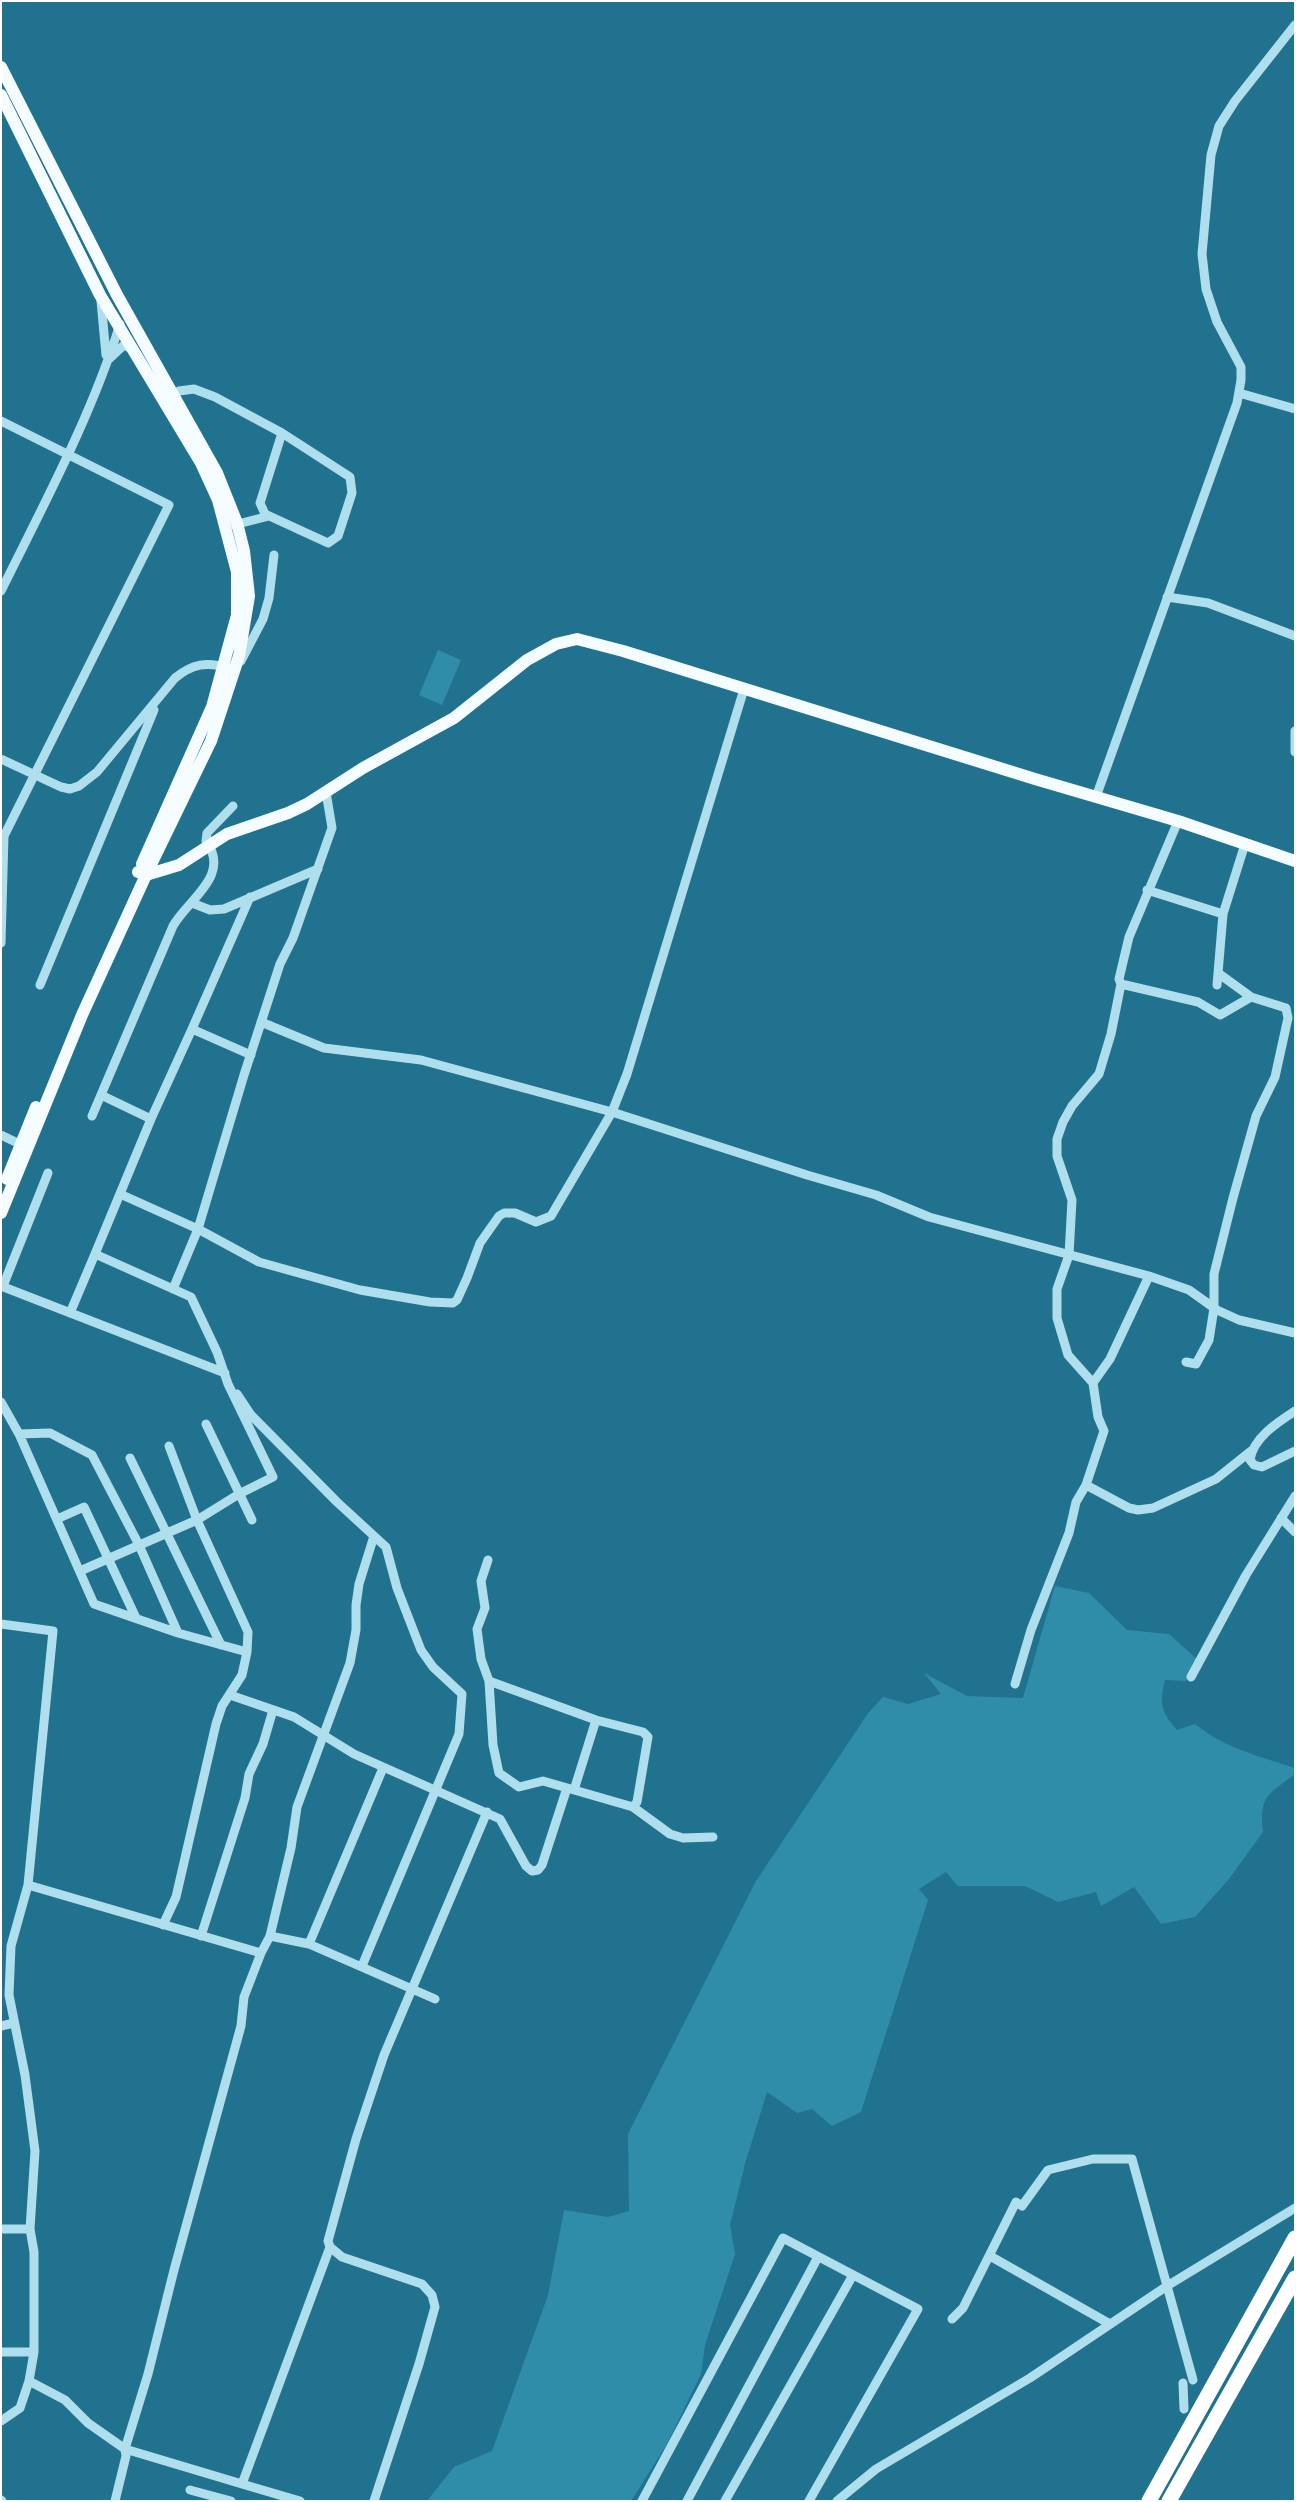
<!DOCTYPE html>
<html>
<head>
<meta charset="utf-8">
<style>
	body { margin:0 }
	#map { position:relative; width:1296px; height:2502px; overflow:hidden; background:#20728f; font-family:"Open Sans",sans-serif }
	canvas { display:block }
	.frame { position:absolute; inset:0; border:2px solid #fff; pointer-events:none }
</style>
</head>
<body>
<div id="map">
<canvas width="1296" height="2502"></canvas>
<div class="frame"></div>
</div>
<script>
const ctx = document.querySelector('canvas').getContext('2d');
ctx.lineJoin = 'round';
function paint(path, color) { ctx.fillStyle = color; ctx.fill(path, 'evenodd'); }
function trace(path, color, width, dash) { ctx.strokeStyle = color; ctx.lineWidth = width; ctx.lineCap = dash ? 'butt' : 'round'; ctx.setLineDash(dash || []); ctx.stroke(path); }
paint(new Path2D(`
	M438,650L461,660L442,705L419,695Z
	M1055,1586L1089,1593L1127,1630L1169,1634L1197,1659L1186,1681L1165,1680C1159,1703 1161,1712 1177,1730L1195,1724C1224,1748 1259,1756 1295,1768V1774C1268,1795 1259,1795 1263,1832L1229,1879L1195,1917L1161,1924L1134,1887L1101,1906L1096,1892L1058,1902L1025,1886H958L946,1872L919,1889L928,1900L861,2112L832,2126L812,2109L797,2113L767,2092L745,2164L730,2225L735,2254L705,2345L701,2374L667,2444L631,2501H427L454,2467L492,2451L548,2295L564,2210L608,2217L629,2211L628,2134L756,1881L869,1712L883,1697L908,1704L941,1694L924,1673L967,1696L1023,1698Z`), '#308daa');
trace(new Path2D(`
	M101,301L106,355
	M109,359L124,345L132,349
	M1239,393L1295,409
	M174,395L179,391L194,389L215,397L282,433L350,477L352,493L338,536L328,543L265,514L260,503L282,433
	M1,421L169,505L4,836L1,943
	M234,525L269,516
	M1,591C44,504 91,417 120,324
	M1167,597L1208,603L1295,636
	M241,661L263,619L269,598L274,555
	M1295,731V752
	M1,759L61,787L70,789L79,786L97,772L175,678C192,664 207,661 228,668
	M1096,797L1237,403L1241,380V367L1217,322L1206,289L1202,254L1211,155L1219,126L1235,101L1295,25
	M1147,890L1223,914
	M250,897L192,1029L251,1055
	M192,903L210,910L224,909L318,869
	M1218,973L1251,997
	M1121,984L1198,1002L1220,1015L1251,997L1286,1008L1288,1018L1275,1077L1256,1116L1233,1198L1214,1274V1308L1209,1340L1196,1364L1186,1362
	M40,985L154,710
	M1217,985L1223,914L1245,844
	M261,1022L324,1048L421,1060L612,1112L807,1175L876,1195L929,1217L1149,1276L1189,1290L1217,1310L1239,1320L1295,1333
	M92,1116L173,926C187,900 232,876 206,841L207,833L233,806
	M151,1119L192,1029
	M1,1135L26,1147
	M120,1194L198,1229L244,1075L280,964L293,938L332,828L326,792
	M1,1286L225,1373
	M3,1286L48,1173
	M173,1289L198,1229L259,1262L360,1290L430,1302L453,1303L457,1300L467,1278L480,1243L499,1216L504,1213H515L536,1222L551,1216L612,1112L627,1074L744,689
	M70,1313L95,1254
	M1093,1383L1110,1359L1149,1276
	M237,1394L251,1415L337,1502L386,1547L397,1588L421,1650L433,1667L462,1694L459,1734L362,1966
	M1,1402L19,1434L94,1604L178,1633L247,1652L242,1675L222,1706L216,1724L176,1897L163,1925
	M1295,1411C1278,1422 1253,1438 1250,1460L1254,1465L1262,1467L1295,1451
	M206,1424L252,1520
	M19,1434L50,1433L92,1455L139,1545L178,1633
	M169,1446L197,1520L248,1632L247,1652
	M130,1458L221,1645
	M1086,1485L1129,1508L1138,1510L1153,1508L1216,1479L1251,1451
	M1281,1518L1295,1532
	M57,1519L84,1507L136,1618
	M488,1560L481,1581L485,1608L477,1629L481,1659L489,1681L493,1745L499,1773L519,1787L543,1781L633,1807L670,1834L683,1838L713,1837
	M80,1571L197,1520L239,1494L273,1477L228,1384L217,1352L191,1297L95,1254L151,1119L101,1095
	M1,1624L53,1631L28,1885L261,1953
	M1191,1677L1246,1575L1295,1496
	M489,1681L596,1720L643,1732L648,1737L637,1802L633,1807
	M1015,1684L1031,1630L1069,1533L1076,1502L1086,1485L1104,1431L1098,1417L1093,1383L1068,1355L1057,1318V1289L1069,1255L1072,1200L1057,1156V1139L1063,1122L1072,1106L1099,1074L1111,1034L1121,984L1119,979L1129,937L1178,821
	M230,1695L294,1717L354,1754L500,1819L526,1866L532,1871L538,1870L542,1865L567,1788
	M574,1790L596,1720
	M201,1936L245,1798L249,1774L263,1744L273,1710
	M270,1936L309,1944L435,1999
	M309,1944L383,1768
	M1,2026L14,2023
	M1,2229H30
	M330,2247L242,2484L125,2449L148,2374L174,2270L241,2026L244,1997L261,1953L270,1936L291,1848L297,1807L350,1663L356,1630V1605L359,1584L374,1536
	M990,2256L1110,2324
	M952,2319L963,2308L1016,2202L1022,2206L1048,2170L1093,2159H1132L1193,2380
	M1,2352H34
	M29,2381L65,2400L88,2423L125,2449L126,2456L115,2501
	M1183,2383L1184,2409
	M1,2421L20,2408L29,2381L34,2352V2252L30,2229L35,2151L25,2075L9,1995L11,1946L28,1885
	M242,2484L300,2501
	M190,2490L231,2501
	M1,2500L2,2501
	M374,2501L419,2364L435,2307L432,2295L422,2284L342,2257L330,2247L328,2241L356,2139L384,2055L487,1812
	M642,2501L783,2238L918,2309L809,2501
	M687,2501L818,2257
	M725,2501L853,2275
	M837,2501L876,2469L1030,2378L1167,2286L1295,2208`), '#afdeed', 9);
trace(new Path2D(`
	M1,67L117,295L217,473L237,523L244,551L249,596L239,656L211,741L146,875L82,1015L1,1213
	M1,95L100,295L201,463L218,500L237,572V615L212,707L142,864
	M138,872L146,875L179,865L227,834L288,813L307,804L363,768L454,718L527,660L556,644L577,639L623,651L1035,779L1178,821L1295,861
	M7,1179L36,1107`), '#f5fcff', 12);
trace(new Path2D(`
	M1149,2501L1295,2238
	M1169,2501L1295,2278`), '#fff', 15);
</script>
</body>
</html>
